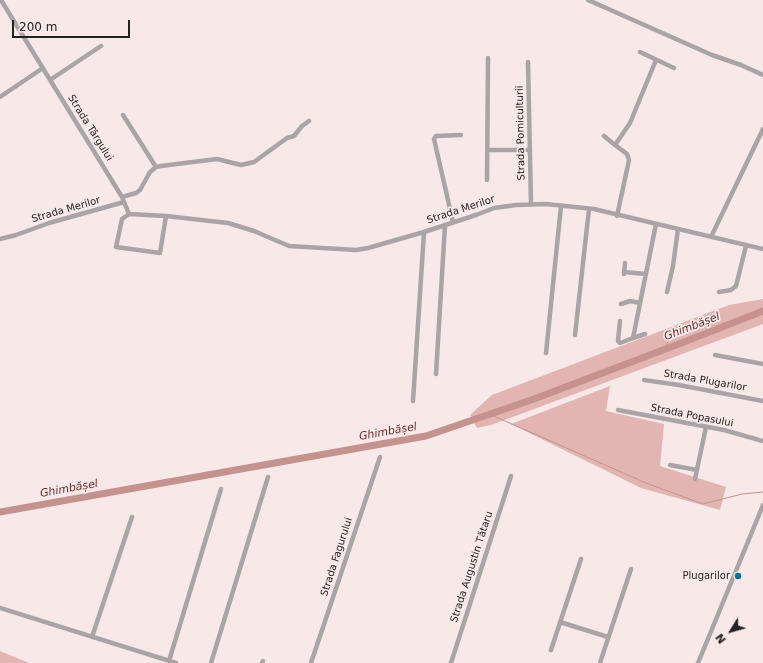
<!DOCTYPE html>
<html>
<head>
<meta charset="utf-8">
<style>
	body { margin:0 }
	#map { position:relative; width:763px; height:663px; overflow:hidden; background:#f6e9e8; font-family:"DejaVu Sans",sans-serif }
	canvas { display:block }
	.north { position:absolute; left:711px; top:611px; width:40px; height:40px; -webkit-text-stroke:3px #f6e9e8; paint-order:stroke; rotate:233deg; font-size:11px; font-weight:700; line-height:16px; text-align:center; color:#262121 }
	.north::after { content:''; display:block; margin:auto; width:14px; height:18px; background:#262121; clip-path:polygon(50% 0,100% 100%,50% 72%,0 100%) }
	.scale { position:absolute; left:12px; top:20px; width:118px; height:18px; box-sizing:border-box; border:2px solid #262121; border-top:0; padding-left:5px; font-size:12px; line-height:14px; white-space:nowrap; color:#262121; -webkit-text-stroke:3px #f6e9e8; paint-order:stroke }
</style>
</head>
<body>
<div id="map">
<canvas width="763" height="663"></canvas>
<div class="north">N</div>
<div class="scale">200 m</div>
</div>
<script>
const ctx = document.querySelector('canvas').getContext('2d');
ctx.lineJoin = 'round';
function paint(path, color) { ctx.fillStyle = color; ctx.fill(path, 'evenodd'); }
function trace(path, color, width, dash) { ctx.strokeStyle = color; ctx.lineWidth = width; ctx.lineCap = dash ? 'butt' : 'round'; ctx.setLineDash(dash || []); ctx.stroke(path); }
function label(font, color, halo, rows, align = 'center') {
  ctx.font = font + ' "DejaVu Sans",sans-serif'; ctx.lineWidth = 3.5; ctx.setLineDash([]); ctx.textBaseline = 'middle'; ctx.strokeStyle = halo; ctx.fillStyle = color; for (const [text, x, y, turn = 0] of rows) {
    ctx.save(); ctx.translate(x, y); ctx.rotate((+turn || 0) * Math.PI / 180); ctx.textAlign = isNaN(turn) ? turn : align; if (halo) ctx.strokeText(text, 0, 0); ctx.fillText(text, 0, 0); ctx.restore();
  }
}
paint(new Path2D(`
	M763,299V324L491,425L477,428L470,415L492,395L729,305Z
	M610,386L606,411L664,424L660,466L726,487L720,510L641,488L511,424Z
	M0,651L29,663H0Z`), '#e2b5b2');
trace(new Path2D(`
	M664,350L668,342
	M489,414L646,483L703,504L742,494L763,492`), '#c5928f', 1);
trace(new Path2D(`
	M0,512L426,436L534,399L684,342L763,311`), '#c5928f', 7);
trace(new Path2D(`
	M1,0L122,197
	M588,0L712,55L741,65L763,75
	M640,52L674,68
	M528,62L531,204
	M50,80L101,46
	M0,97L43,68
	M123,115L156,167
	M604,136L615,145
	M488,150H530
	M487,180L488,58
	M124,202L122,197L136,193L140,190L150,172L156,167L161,166L217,159L241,165L254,162L287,138L294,136L302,126L309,121
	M129,214L122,219L116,247L160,253L166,216L228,223L254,231L289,246L356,250L368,248L424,232L476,215L494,208L516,205L546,204L594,209L763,249
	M617,216L629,160L627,154L615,145L630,123L656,60
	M453,222L434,139L436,136L461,135
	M711,237L763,129
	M0,239L16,235L49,223L124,202L129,214L166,216
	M624,272L646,274
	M624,274L625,263
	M667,292L673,266L678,229
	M719,292L731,290L736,286L746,246
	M621,304L630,301L640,303
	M620,321L618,341L620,343L633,338L656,224
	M575,335L589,209
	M633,338L645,334
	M546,353L561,206
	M715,355L763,364
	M436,374L445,225
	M644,380L679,385L763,401
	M413,401L424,232
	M618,410L724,430L763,441
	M670,465L697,470
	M695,479L706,427
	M0,608L176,663
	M560,622L608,637
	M92,637L132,517
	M551,650L581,559
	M169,661L221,489
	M211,663L268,477
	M262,663L263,661
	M311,663L380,457
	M451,663L511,476
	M600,663L631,569
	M698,663L763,505`), '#aaa4a4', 4.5);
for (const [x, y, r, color] of [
	[738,576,4,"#01759f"]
]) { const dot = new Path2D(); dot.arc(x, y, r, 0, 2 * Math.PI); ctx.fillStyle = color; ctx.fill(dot); trace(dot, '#f6e9e8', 1.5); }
label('10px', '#262121', '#f6e9e8', [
	["Strada Târgului",90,128,58],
	["Strada Pomiculturii",521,133,-91],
	["Strada Merilor",66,210,-16],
	["Strada Merilor",461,210,-18],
	["Strada Plugarilor",705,381,10],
	["Strada Popasului",692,416,11],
	["Strada Fagurului",337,557,-72],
	["Strada Augustin Tătaru",472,567,-72]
]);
label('10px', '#262121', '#f6e9e8', [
	["Plugarilor",730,576]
], 'right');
label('italic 11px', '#6c2c2c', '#f6e9e8', [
	["Ghimbășel",692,327,-21],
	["Ghimbășel",388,432,-10],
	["Ghimbășel",69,489,-10]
]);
</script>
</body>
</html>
